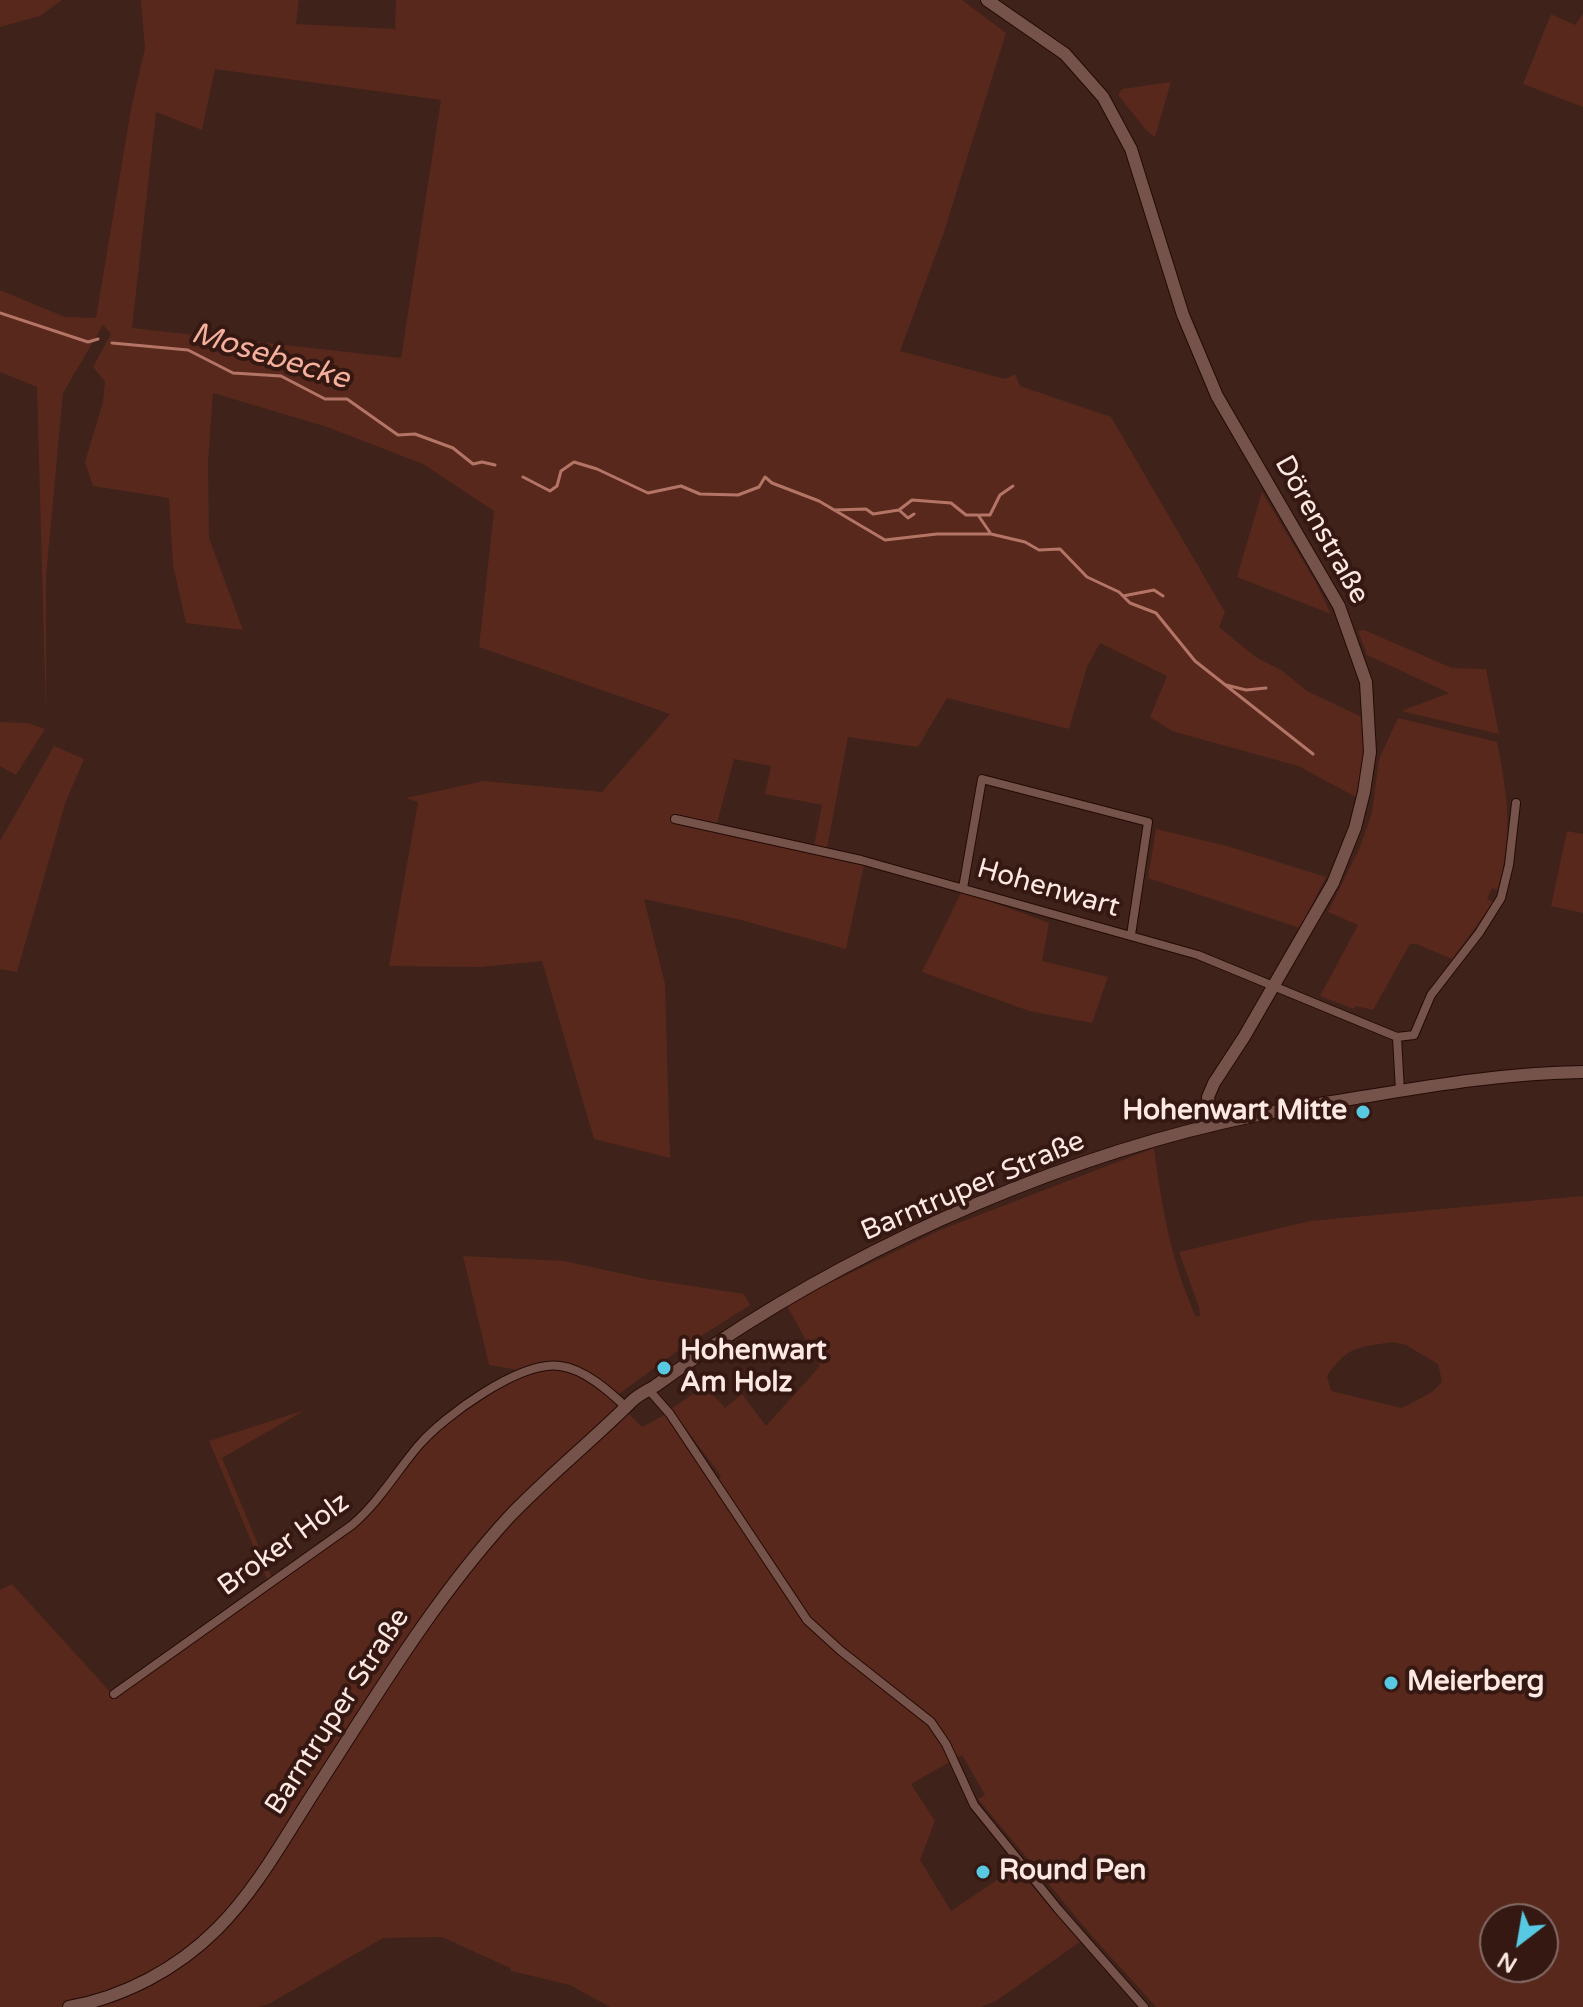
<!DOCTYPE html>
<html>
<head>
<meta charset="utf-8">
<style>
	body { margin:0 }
	#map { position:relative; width:1583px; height:2007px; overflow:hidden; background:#3f221a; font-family:"Varela Round",sans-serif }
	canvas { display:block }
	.north { position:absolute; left:1479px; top:1903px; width:80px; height:80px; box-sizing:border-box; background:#341811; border:2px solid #846b65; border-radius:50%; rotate:211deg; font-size:22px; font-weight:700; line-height:32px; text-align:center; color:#fde8e3 }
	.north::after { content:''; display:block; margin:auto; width:28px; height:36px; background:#57c9e2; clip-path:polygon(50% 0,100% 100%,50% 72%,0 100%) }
</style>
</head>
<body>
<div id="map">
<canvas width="1583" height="2007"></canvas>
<div class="north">N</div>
</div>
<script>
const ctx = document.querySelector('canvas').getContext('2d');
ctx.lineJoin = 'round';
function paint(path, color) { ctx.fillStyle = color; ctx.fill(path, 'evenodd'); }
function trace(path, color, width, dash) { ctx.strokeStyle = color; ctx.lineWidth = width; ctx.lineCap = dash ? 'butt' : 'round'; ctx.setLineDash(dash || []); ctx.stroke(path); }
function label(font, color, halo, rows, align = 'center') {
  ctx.font = font + ' "Varela Round",sans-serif'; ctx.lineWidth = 8; ctx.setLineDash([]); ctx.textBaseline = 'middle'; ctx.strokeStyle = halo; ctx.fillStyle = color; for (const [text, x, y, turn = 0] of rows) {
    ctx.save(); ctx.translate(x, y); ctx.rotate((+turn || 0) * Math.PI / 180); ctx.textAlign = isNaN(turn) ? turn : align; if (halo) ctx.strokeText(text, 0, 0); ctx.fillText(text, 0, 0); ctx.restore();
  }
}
paint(new Path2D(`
	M0,0H62L40,16L0,27Z
	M141,0H299L296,24L395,29L396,0H962L1006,33L944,232L900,351L1005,379L1015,374L1020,386L1111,417L1225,612L1219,627L1257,658L1281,670L1307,691L1364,718L1363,759L1356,797L1298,766L1172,731L1150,717L1167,676L1100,643L1087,667L1069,729L947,698L918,747L848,737L827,848L814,846L822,805L765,794L771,766L734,759L716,827L752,841L864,865L846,949L741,920L644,899L665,984L670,1158L594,1139L542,961L480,967L389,966L418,802L406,798L484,781L602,792L670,714L479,647L494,511L423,464L327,427L213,393L208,462L209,538L243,630L186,623L173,565L169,498L93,486L85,462L103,402L105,382L93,367L111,334L103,325L63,393L46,576V716L37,387L0,372V290L65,317L96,318L131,109L145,48ZM215,69L441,100L401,358L132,328L156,112L202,130Z
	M1551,14L1575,25L1583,14V107L1523,84Z
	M1171,82L1155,137L1147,131L1118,95L1122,89Z
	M1262,492L1315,581L1331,614L1237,577Z
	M1364,630L1452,668L1486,669L1499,734L1401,711L1449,693L1367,655L1358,631Z
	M1398,718L1497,742C1508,797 1513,834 1498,890L1492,888L1487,899L1494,902L1452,959L1416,944H1410L1373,1010L1356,1006L1354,1009L1320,996L1358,925L1328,912L1360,847L1372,812L1379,759Z
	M0,722L28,723L45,729L16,775L0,766Z
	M54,746L84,759L66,801L17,972L0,969V841Z
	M1156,829L1227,846L1326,877L1300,928L1148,878Z
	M1567,831L1583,834V913L1551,906Z
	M962,891L1049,923L1042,961L1108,977L1092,1023L1029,1011L922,972Z
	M1154,1148C1162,1208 1171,1261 1196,1317L1200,1316L1199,1307L1179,1252L1310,1221L1583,1196V2007H1156L1091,1935L978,1799L985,1795L962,1755L911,1784L935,1821L920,1860L951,1911L1016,1867L1080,1942L996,2001L981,2007H610L570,1985L511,1971L510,1968L442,1937L383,1938L267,2005L258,2007H0V1590L12,1584L114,1696L354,1527L433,1433L499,1388L528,1373L546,1369H567L617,1402L642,1427L670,1412L717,1481L721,1476L671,1409L705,1386L725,1408L742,1394L766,1426L820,1366L786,1304L940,1230ZM1393,1342L1406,1345L1438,1364L1442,1382L1432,1392L1402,1408L1331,1391L1327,1376C1347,1346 1359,1347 1393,1342ZM1495,1919H1543V1967H1495Z
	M463,1256L564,1261L646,1279L744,1294L750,1305L676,1352L619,1394L577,1368L524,1371L489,1365Z
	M305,1410L222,1458L272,1578L268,1581L209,1441Z`), '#58281c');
trace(new Path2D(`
	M0,313L88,342L98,339
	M112,343L188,350L233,373L281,376L325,399H347L398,435L415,434L453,448L473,464L482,462L495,465
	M523,477L550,491L557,486L561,471L574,462L597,469L648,493L681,486L700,494L738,495L759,487L765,477L772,483L819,501L885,540L937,534H991L1025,542L1039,550L1060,549L1087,577L1119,592L1130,603L1156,613L1195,661L1313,754
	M834,510L866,509L873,514L899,510L912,500L951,503L966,515H978L991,534
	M899,510L908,518L914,514
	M980,515H990L1000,495L1013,486
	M1123,596L1154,590L1163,596
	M1226,685L1246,690L1266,688`), '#b47566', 3);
const street = new Path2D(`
	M675,819L861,860L1198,955L1397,1037
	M963,888L982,779L1148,822L1131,935
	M1400,1091L1397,1037L1414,1035L1431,995L1479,933L1501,898L1509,865L1516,803
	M649,1390L670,1414L807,1620L841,1651L931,1722L946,1744L974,1805L1058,1909L1144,2007
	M114,1694L352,1525C379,1502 396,1472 419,1445C444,1416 521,1360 560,1366C585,1369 610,1392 627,1408`);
const secondary = new Path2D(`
	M987,0L1065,54L1103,97L1131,149L1183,315L1217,396L1339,606L1366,682L1370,752L1364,792L1355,828L1333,883L1244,1037L1214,1083L1208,1097L1210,1126
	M69,2007C124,1997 177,1969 217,1929C256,1890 284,1839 314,1792C375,1698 433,1600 509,1517C548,1476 592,1441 632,1401C638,1395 647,1391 655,1386C675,1372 696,1357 717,1343C873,1239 1073,1152 1258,1115C1295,1107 1332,1102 1369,1096C1440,1084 1511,1073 1583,1072`);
trace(street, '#240a05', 10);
trace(secondary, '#240a05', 14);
trace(street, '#75534b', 8);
trace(secondary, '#75534b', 12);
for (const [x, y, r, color] of [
	[1363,1112,8,"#57c9e2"],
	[664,1368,8,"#57c9e2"],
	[1391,1683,8,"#57c9e2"],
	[983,1872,8,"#57c9e2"]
]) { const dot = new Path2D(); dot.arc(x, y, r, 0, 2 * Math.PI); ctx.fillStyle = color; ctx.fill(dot); trace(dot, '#341811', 3); }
label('28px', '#fde8e3', '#341811', [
	["Dörenstraße",1321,530,61],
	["Hohenwart",1048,889,16],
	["Barntruper Straße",973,1187,-23],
	["Broker Holz",284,1545,-36],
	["Barntruper Straße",338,1712,-57]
]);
label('bold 28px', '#fde8e3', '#341811', [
	["Hohenwart Mitte",1347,1112,"right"],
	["Hohenwart",680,1352],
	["Am Holz",680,1384],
	["Meierberg",1407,1683],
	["Round Pen",999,1872]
], 'left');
label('italic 30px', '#f4af9d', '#341811', [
	["Mosebecke",270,357,17]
]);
</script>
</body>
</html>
